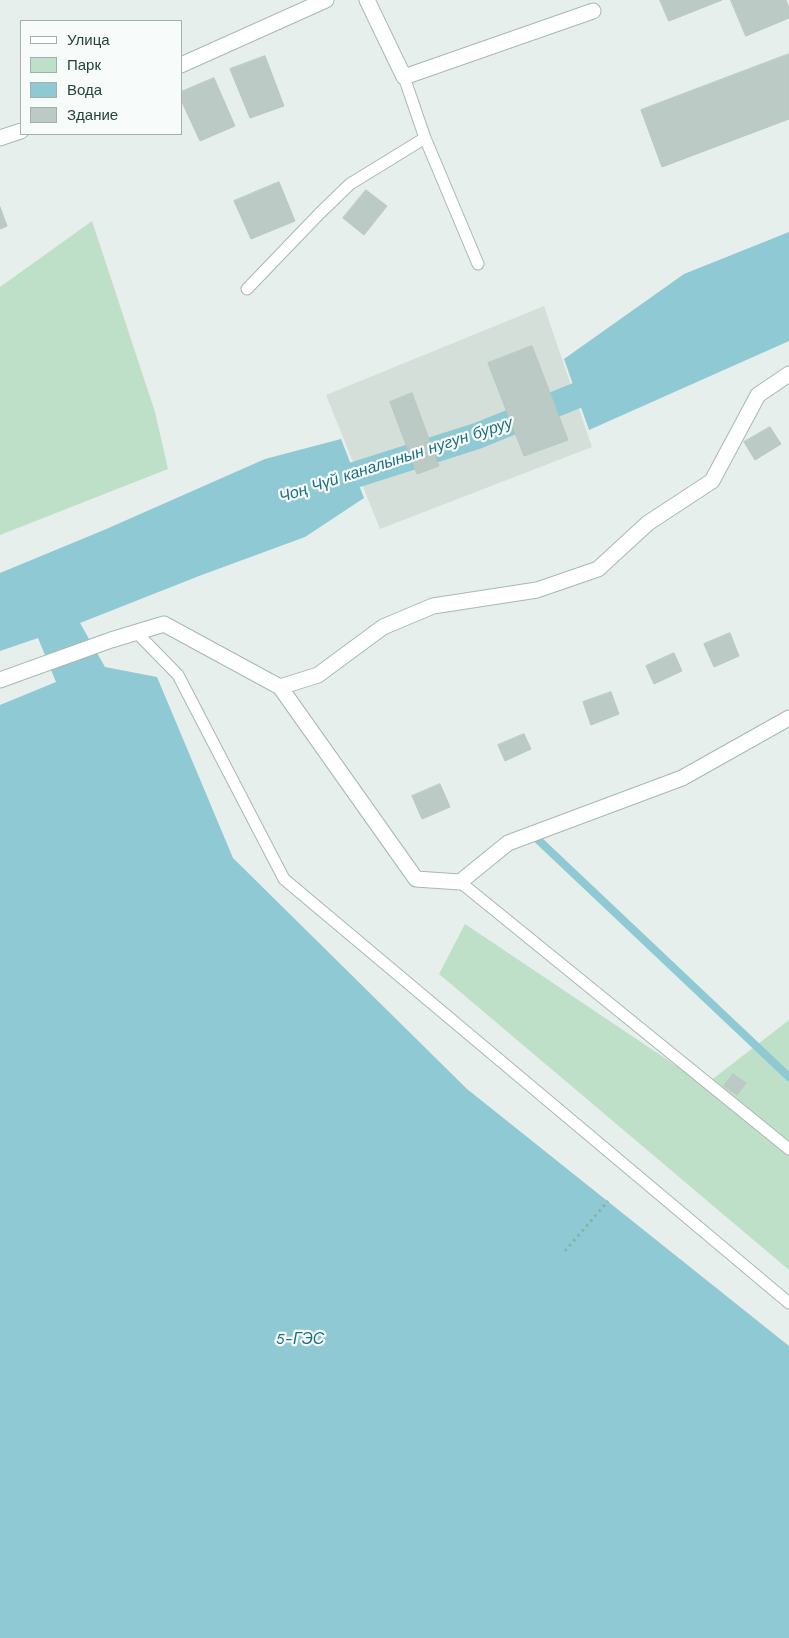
<!DOCTYPE html>
<html>
<head>
<meta charset="utf-8">
<style>
	body { margin:0 }
	#map { position:relative; width:789px; height:1638px; overflow:hidden; background:#e6efeb; font-family:"Work Sans",sans-serif }
	canvas { display:block }
	.legend { position:absolute; left:20px; top:20px; width:162px; height:115px; box-sizing:border-box; background:#f7fbf9; border:1px solid #a3b1ad; margin:0; padding:6px 9px; list-style:none; font-size:15px; color:#24423a }
	.legend li { display:flex; align-items:center; gap:10px; height:25px }
	.legend b { width:25px; border:1px solid #a3b1ad }
</style>
</head>
<body>
<div id="map">
<canvas width="789" height="1638"></canvas>
<ul class="legend">
<li><b style="height:6px;background:#fff"></b>Улица</li>
<li><b style="height:14px;background:#bfe0c8"></b>Парк</li>
<li><b style="height:14px;background:#8ec9d4"></b>Вода</li>
<li><b style="height:14px;background:#bbcac4"></b>Здание</li>
</ul>
</div>
<script>
const ctx = document.querySelector('canvas').getContext('2d');
ctx.lineJoin = 'round';
function paint(path, color) { ctx.fillStyle = color; ctx.fill(path, 'evenodd'); }
function trace(path, color, width, dash) { ctx.strokeStyle = color; ctx.lineWidth = width; ctx.lineCap = dash ? 'butt' : 'round'; ctx.setLineDash(dash || []); ctx.stroke(path); }
function label(font, color, halo, rows, align = 'center') {
  ctx.font = font + ' "Work Sans",sans-serif'; ctx.lineWidth = 4.5; ctx.setLineDash([]); ctx.textBaseline = 'middle'; ctx.strokeStyle = halo; ctx.fillStyle = color; for (const [text, x, y, turn = 0] of rows) {
    ctx.save(); ctx.translate(x, y); ctx.rotate((+turn || 0) * Math.PI / 180); ctx.textAlign = isNaN(turn) ? turn : align; if (halo) ctx.strokeText(text, 0, 0); ctx.fillText(text, 0, 0); ctx.restore();
  }
}
paint(new Path2D(`
	M544,306L592,447L380,529L326,395Z`), '#d4dfda');
paint(new Path2D(`
	M92,221L155,412L168,469L0,535V287Z
	M465,924L705,1085L789,1020V1270L439,974Z`), '#bfe0c8');
paint(new Path2D(`
	M789,232V341L589,430L564,359L684,274Z
	M341,439L364,498L305,537L199,576L80,623L105,667L157,677L233,858L467,1089L789,1346V1638H0V705L56,682L38,638L0,651V573L104,530L265,459Z`), '#8ec9d4');
trace(new Path2D(`
	M532,834L789,1077`), '#8ec9d4', 8);
trace(new Path2D(`
	M320,486L477,436L610,382`), '#8ec9d4', 26);
const building = new Path2D(`
	M660,0H722L669,21Z
	M731,0H786L789,8V18L746,36Z
	M789,54V119L662,167L641,110Z
	M265,56L284,106L250,118L230,69Z
	M214,78L235,126L200,141L181,100V92Z
	M279,182L295,221L251,239L234,201Z
	M366,190L387,206L364,235L343,218Z
	M0,207L7,226L0,229Z
	M532,346L568,440L524,456L488,363Z
	M412,393L439,466L417,474L390,402Z
	M770,427L781,444L755,460L744,442Z
	M730,633L739,656L714,667L704,644Z
	M674,653L682,671L654,684L646,666Z
	M611,692L619,714L591,725L583,702Z
	M524,734L531,749L505,761L498,745Z
	M440,784L450,807L422,819L412,796Z
	M733,1074L746,1083L737,1095L724,1086Z`);
paint(building, '#bbcac4');
trace(building, '#b8c9c2', 1);
const lane = new Path2D(`
	M404,77L425,138L478,264
	M247,289L320,213L350,184L425,138
	M136,632L178,675L284,879L789,1303
	M460,882L789,1149`);
const street = new Path2D(`
	M367,0L404,77L593,11
	M181,65L326,0
	M0,138L21,131
	M0,680L111,640L164,624L280,687L416,879L460,882L508,843L682,778L789,718
	M280,687L318,675L383,627L433,606L537,590L598,569L648,523L712,481L758,395L789,374`);
trace(lane, '#a8b8b2', 13);
trace(street, '#a8b8b2', 17);
trace(new Path2D(`
	M565,1251L608,1201`), '#86b3a5', 3, [2.5, 4]);
trace(lane, '#fff', 11);
trace(street, '#fff', 15);
label('italic 16px', '#1c6f80', '#f7fbf9', [
	["Чоң Чүй каналынын нугун буруу",396,460,-18],
	["5-ГЭС",300,1339]
]);
</script>
</body>
</html>
